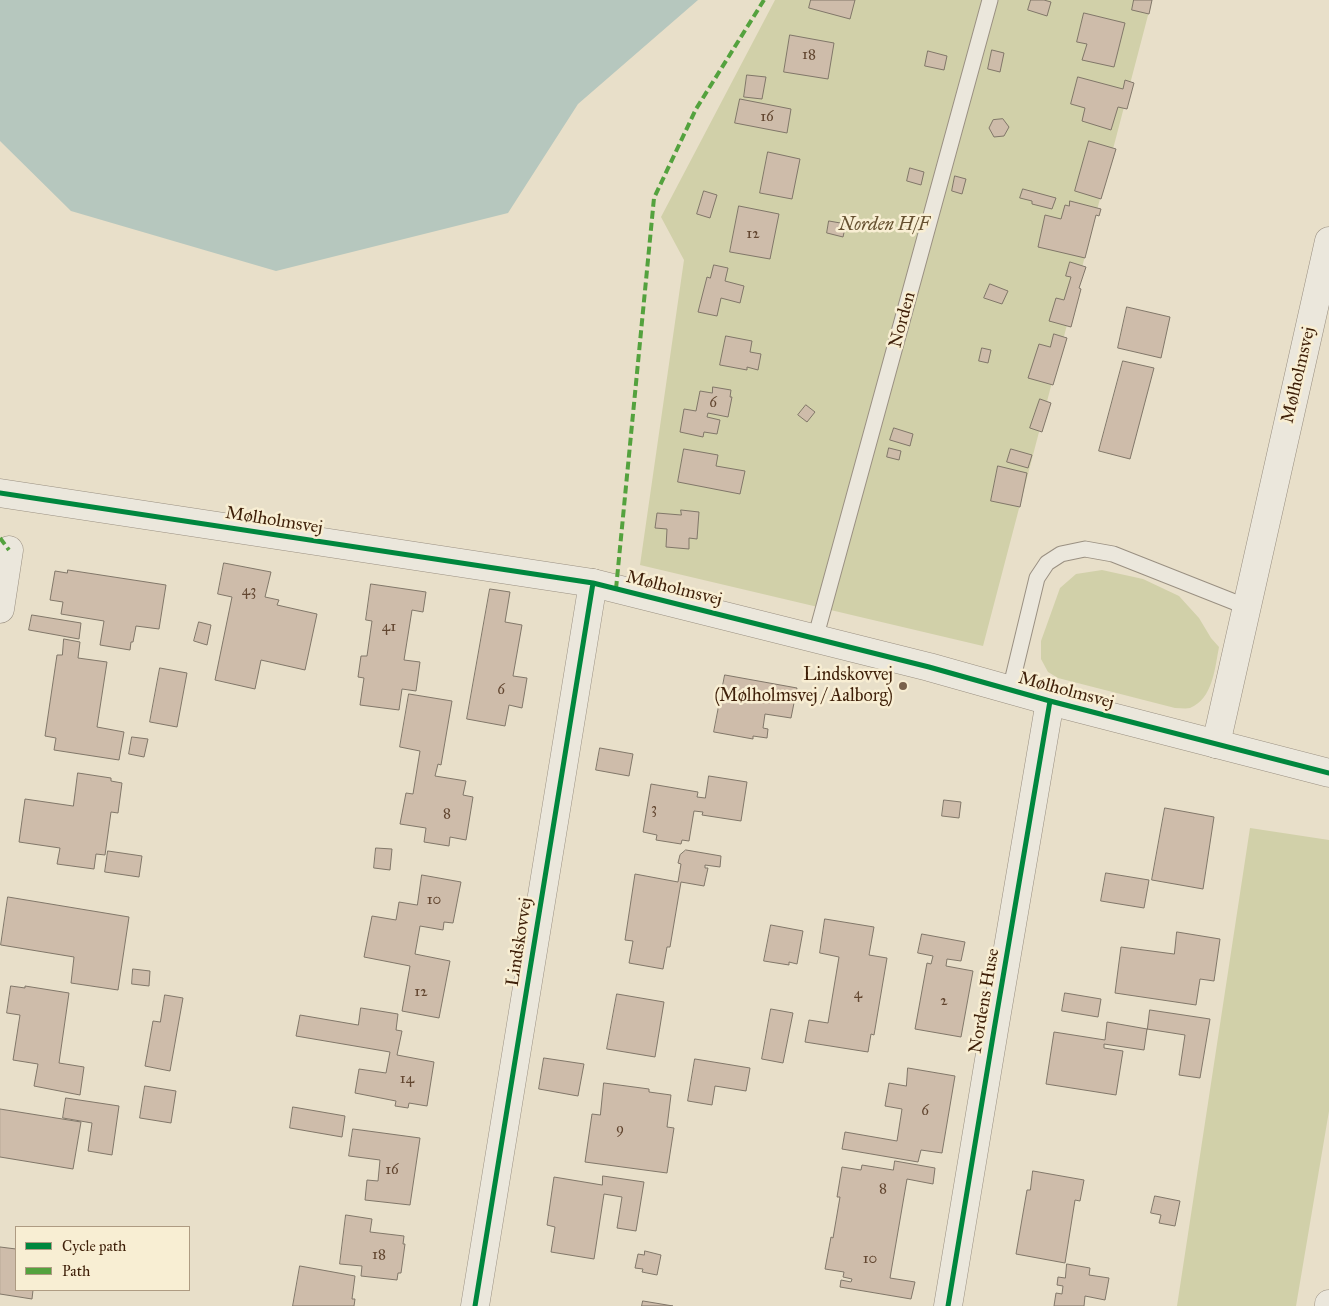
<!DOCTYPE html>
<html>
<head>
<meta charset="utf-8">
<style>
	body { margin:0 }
	#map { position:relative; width:1329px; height:1306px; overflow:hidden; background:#e8dfc9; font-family:"IM FELL Great Primer",serif }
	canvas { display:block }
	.legend { position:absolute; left:15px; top:1226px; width:175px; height:65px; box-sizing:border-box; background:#f8eed3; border:1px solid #ae9b82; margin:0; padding:6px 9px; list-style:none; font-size:15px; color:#3e1f08 }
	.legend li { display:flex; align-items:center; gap:10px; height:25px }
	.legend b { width:25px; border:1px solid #ae9b82 }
</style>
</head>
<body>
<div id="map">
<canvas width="1329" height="1306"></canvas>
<ul class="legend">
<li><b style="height:6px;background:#00873e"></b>Cycle path</li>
<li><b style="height:6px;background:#54a23e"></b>Path</li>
</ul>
</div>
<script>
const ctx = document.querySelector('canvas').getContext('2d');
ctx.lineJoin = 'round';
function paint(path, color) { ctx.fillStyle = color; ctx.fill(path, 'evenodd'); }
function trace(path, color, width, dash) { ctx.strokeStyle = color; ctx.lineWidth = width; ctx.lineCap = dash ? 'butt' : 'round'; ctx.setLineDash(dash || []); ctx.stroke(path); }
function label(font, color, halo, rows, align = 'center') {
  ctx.font = font + ' "IM FELL Great Primer",serif'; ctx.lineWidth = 5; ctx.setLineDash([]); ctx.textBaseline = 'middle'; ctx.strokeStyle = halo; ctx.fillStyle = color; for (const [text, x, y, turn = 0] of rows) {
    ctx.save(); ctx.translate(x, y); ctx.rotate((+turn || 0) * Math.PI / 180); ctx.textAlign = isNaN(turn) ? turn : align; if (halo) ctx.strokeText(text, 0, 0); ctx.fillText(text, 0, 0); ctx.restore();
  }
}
paint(new Path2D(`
	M775,0H1152L983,646L640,565L684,260L661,217Z
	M1102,570L1143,579L1179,596L1199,618L1211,638L1219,647C1215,667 1213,699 1190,708C1186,709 1180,708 1175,708L1058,678L1048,672L1041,659V641L1060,588L1076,574Z
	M1250,828L1329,840V1111L1296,1306H1177Z`), '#d1d0a9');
paint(new Path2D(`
	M0,0H698L578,104L508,213L276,271L71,211L0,141Z`), '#b6c7be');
const building = new Path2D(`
	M811,0H855L850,19L809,8Z
	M1031,0H1044L1051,2L1047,16L1028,10Z
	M1134,0H1152L1149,14L1132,10Z
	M1084,13L1125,23L1114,67L1082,60L1087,44L1077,42Z
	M790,35L834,43L828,79L784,72Z
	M992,50L1004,53L1000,72L988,69Z
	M928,51L947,56L944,70L925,66Z
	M747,75L766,77L762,99L744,97Z
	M1078,77L1123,89L1125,80L1134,83L1127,109L1118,107L1111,130L1082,121L1085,108L1071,104Z
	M740,99L791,109L787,133L735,123Z
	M1003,119L1009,127L1004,136L994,137L989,128L993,120Z
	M1089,141L1116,149L1101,199L1075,191Z
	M768,152L800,159L792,199L760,193Z
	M910,168L924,172L921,185L907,181Z
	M955,176L966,179L962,194L952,191Z
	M1023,189L1056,198L1052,209L1032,204V201L1020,198Z
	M704,191L717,195L710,218L697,214Z
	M1070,201L1101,209L1099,216L1096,215L1085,258L1038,247L1045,215L1061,219L1065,205L1069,206Z
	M739,206L779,214L770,259L730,252Z
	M829,221L846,224L843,237L827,233Z
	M1070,262L1086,267L1079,288L1081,289L1071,327L1049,321L1056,298L1064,300L1071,277L1066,276Z
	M714,265L728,268L725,281L744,286L740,303L721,298L717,316L698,312L707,277L710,278Z
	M990,284L1008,291L1002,304L984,298Z
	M1127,307L1170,317L1161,358L1118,348Z
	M1054,334L1067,338L1053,385L1028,378L1039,344L1050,347Z
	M726,336L752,341L750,352L761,354L758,370L747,367V370L720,365Z
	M982,348L991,350L988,363L979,361Z
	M1123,361L1154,368L1130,459L1099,451Z
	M713,387L731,390L730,397H732L728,417L708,413L707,417L720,420L717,434L704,432L703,437L680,432L684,409L696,411L700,391L712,393Z
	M1040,399L1051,403L1042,432L1030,428Z
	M806,405L815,412L807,422L798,415Z
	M894,428L913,434L910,446L890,440Z
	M889,448L901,451L899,460L887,457Z
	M684,449L718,455L716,466L745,471L740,494L678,482Z
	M1011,449L1032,455L1028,468L1007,462Z
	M998,466L1027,473L1020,507L991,501Z
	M681,510L699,512L697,539L689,538V549L666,547L667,529L655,528L657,513L681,515Z
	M224,563L271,572L265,597L279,600L277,605L317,614L305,670L261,660L255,689L215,680L232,597L218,594Z
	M68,570L166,585L159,629L136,626L133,642H131L130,650L100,645L104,621L61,614L63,602L50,600L55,571L67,573Z
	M371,584L426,592L423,612L412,610L404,660L420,662L416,691L402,689L399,710L360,705L364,678L358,677L361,656H367L372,621L366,620Z
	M490,589L510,592L505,622L522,625L513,676L527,678L522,708L509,705L505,726L467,719Z
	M32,615L81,623L79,639L29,630Z
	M199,622L211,625L207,645L194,641Z
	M64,639L80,642L78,658L107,662L97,727L124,732L119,760L54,750L56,738L45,736L57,655H62Z
	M160,668L187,673L177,727L150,722Z
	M725,675L797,688L791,718L765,714L763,728L768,729L767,738L753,736V739L714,732Z
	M409,694L452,701L441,765L438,764L435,776L466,781L463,795L473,797L466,840L450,837L449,846L424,842L426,828L400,824L406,793L413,794L420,751L400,747Z
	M132,737L148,739L144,757L129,754Z
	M600,748L633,754L629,776L596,770Z
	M78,773L111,778V781L122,783L118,813L111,812L105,855L96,854L94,869L57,864L60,848L19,842L25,799L73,806Z
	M709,776L747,782L741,821L702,815L703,812L694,811L689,841L682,840L681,844L656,840L657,835L643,832L651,784L698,792L697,797L705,798Z
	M944,800L961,802L959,818L942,816Z
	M1165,808L1214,817L1203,889L1152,880Z
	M376,848L392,849L390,870L374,868Z
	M686,850L721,856L720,867L705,865V868H708L704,886L681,882L670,947H667L663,969L629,963L633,941L625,940L635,874L678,882L681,864L678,863L680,855Z
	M108,851L142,856L139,877L105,872Z
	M1106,873L1149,880L1144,908L1101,901Z
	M422,875L461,882L453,923L444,922L443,930L420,926L415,954L450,961L439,1018L402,1011L410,966L364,957L372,916L396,920L399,902L417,905Z
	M8,897L129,917L118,990L71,983L74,957L1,945Z
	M825,919L874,927L869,955L887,958L874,1035L871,1034L868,1052L805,1042L809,1020L828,1023L839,957L820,953Z
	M771,925L803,931L797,964L789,962V965L764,961Z
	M1177,932L1220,939L1214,981L1200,979L1196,1005L1115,993L1121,947L1174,954Z
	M922,934L965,942L961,961L947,959L946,966L973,971L961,1037L915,1029L927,963L931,964L933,956L918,953Z
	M133,969L150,971L149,986L132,984Z
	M11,986L25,988V986L69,993L59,1063L84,1067L80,1095L34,1086L38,1064L13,1060L20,1015L7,1013Z
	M1065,993L1101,999L1098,1017L1062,1011Z
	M617,994L664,1002L655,1057L607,1049Z
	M165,995L183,998L170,1071L145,1066L153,1021L160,1022Z
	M361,1008L398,1014L396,1030L402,1031L397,1055L434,1062L427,1106L409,1103L408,1108L395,1106L396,1101L355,1093L359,1069L386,1073L390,1052L296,1036L300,1015L358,1025Z
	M771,1009L793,1013L783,1063L762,1059Z
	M1150,1010L1210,1019L1200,1078L1179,1075L1185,1035L1147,1029L1144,1050L1104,1044V1048L1123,1051L1116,1095L1046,1084L1054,1032L1105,1040L1107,1022L1147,1029Z
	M544,1058L584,1064L578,1096L539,1089Z
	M695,1059L750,1068L746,1091L715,1086L712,1105L688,1101Z
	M908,1068L955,1076L942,1153L921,1150L918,1162L842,1149L845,1132L897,1141L902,1109L885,1106L889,1083L906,1086Z
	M604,1083L649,1089V1092L671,1095L667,1127L674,1128L667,1173L585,1162L592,1114L600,1115Z
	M145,1086L176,1091L171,1123L140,1118Z
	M66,1098L119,1106L112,1155L88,1151L92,1123L63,1118Z
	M293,1107L345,1116L342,1137L290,1128Z
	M0,1109L81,1122L73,1169L0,1157Z
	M353,1129L420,1138L410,1205L365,1200L367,1180L378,1181L380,1160L349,1156Z
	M895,1161L935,1168L933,1184L907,1179L890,1278L915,1282L911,1299L840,1287L841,1280L851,1282L852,1279L843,1277L844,1272L825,1269L831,1237L833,1238L840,1197H837L842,1167L861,1170L862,1165L893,1170Z
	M1033,1171L1084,1180L1080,1201L1075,1200L1065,1263L1016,1254L1027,1190H1030Z
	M603,1176L644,1182L636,1231L617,1228L622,1197L604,1194L594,1259L551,1252L555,1227L547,1225L554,1177L602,1185Z
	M1155,1196L1180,1201L1175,1226L1159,1223L1161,1215L1151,1213Z
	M346,1215L372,1219L370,1232L404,1236L403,1244H405L401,1273H398L397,1280L361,1276L362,1266L340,1264Z
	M0,1247L16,1249V1290H33L32,1299L0,1294Z
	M645,1251L661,1255L657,1275L642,1272L643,1269L635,1268L638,1254L644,1255Z
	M1067,1264L1090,1268L1089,1275L1109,1278L1105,1300L1085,1296L1084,1306H1054L1056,1293L1062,1294L1063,1286L1057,1285L1058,1277L1065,1278Z
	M300,1266L355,1276L352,1299H355L354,1306H293Z
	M643,1301L673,1306H642Z`);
paint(building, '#cebcaa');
trace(building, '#817769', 1);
const service = new Path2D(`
	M815,639L990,0
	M1010,690L1037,578L1047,563L1061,554L1085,549L1113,554L1247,607`);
const minor = new Path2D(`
	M0,609L9,550
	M1216,744L1329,241
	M475,1306L593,583
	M948,1306L994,1030L1050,701`);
const tertiary = new Path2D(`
	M0,493L593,583L929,667L1050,701L1329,773
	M1329,1306V1304`);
trace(service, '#9a9082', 17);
trace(minor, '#9a9082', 29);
trace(tertiary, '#9a9082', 29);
trace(service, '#ebe7dc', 15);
trace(minor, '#ebe7dc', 28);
trace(tertiary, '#ebe7dc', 28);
trace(new Path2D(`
	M0,538L9,550
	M616,589L654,198L696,109L764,0`), '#54a23e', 4, [8, 4]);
trace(new Path2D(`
	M0,493L593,583L929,667L1050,701L1329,773
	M475,1306L593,583
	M948,1306L994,1030L1050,701`), '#00873e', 5);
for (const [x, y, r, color] of [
	[903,686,5,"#7a624c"]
]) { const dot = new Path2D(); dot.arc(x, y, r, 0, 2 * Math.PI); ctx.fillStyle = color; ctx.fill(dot); trace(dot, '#f8eed3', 2); }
label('15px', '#624630', null, [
	["18",809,55],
	["16",767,117],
	["12",753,234],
	["6",713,403],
	["43",249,591],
	["41",389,627],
	["6",501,690],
	["3",654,809],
	["8",447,814],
	["10",434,900],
	["12",421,992],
	["4",858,994],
	["2",944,1001],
	["14",407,1079],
	["6",925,1111],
	["9",620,1129],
	["16",392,1170],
	["8",883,1189],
	["18",379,1255],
	["10",870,1259]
]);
label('italic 18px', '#655030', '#f8eed3', [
	["Norden H/F",884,226]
]);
label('18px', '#3e1f08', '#f8eed3', [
	["Norden",903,320,-75],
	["Mølholmsvej",1299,375,-77],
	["Mølholmsvej",274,521,9],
	["Mølholmsvej",674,589,14],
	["Mølholmsvej",1066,691,15],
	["Lindskovvej",520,942,-81],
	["Nordens Huse",985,1001,-80]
]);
label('18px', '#3e1f08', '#f8eed3', [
	["Lindskovvej",893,676],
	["(Mølholmsvej / Aalborg)",893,697]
], 'right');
</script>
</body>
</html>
